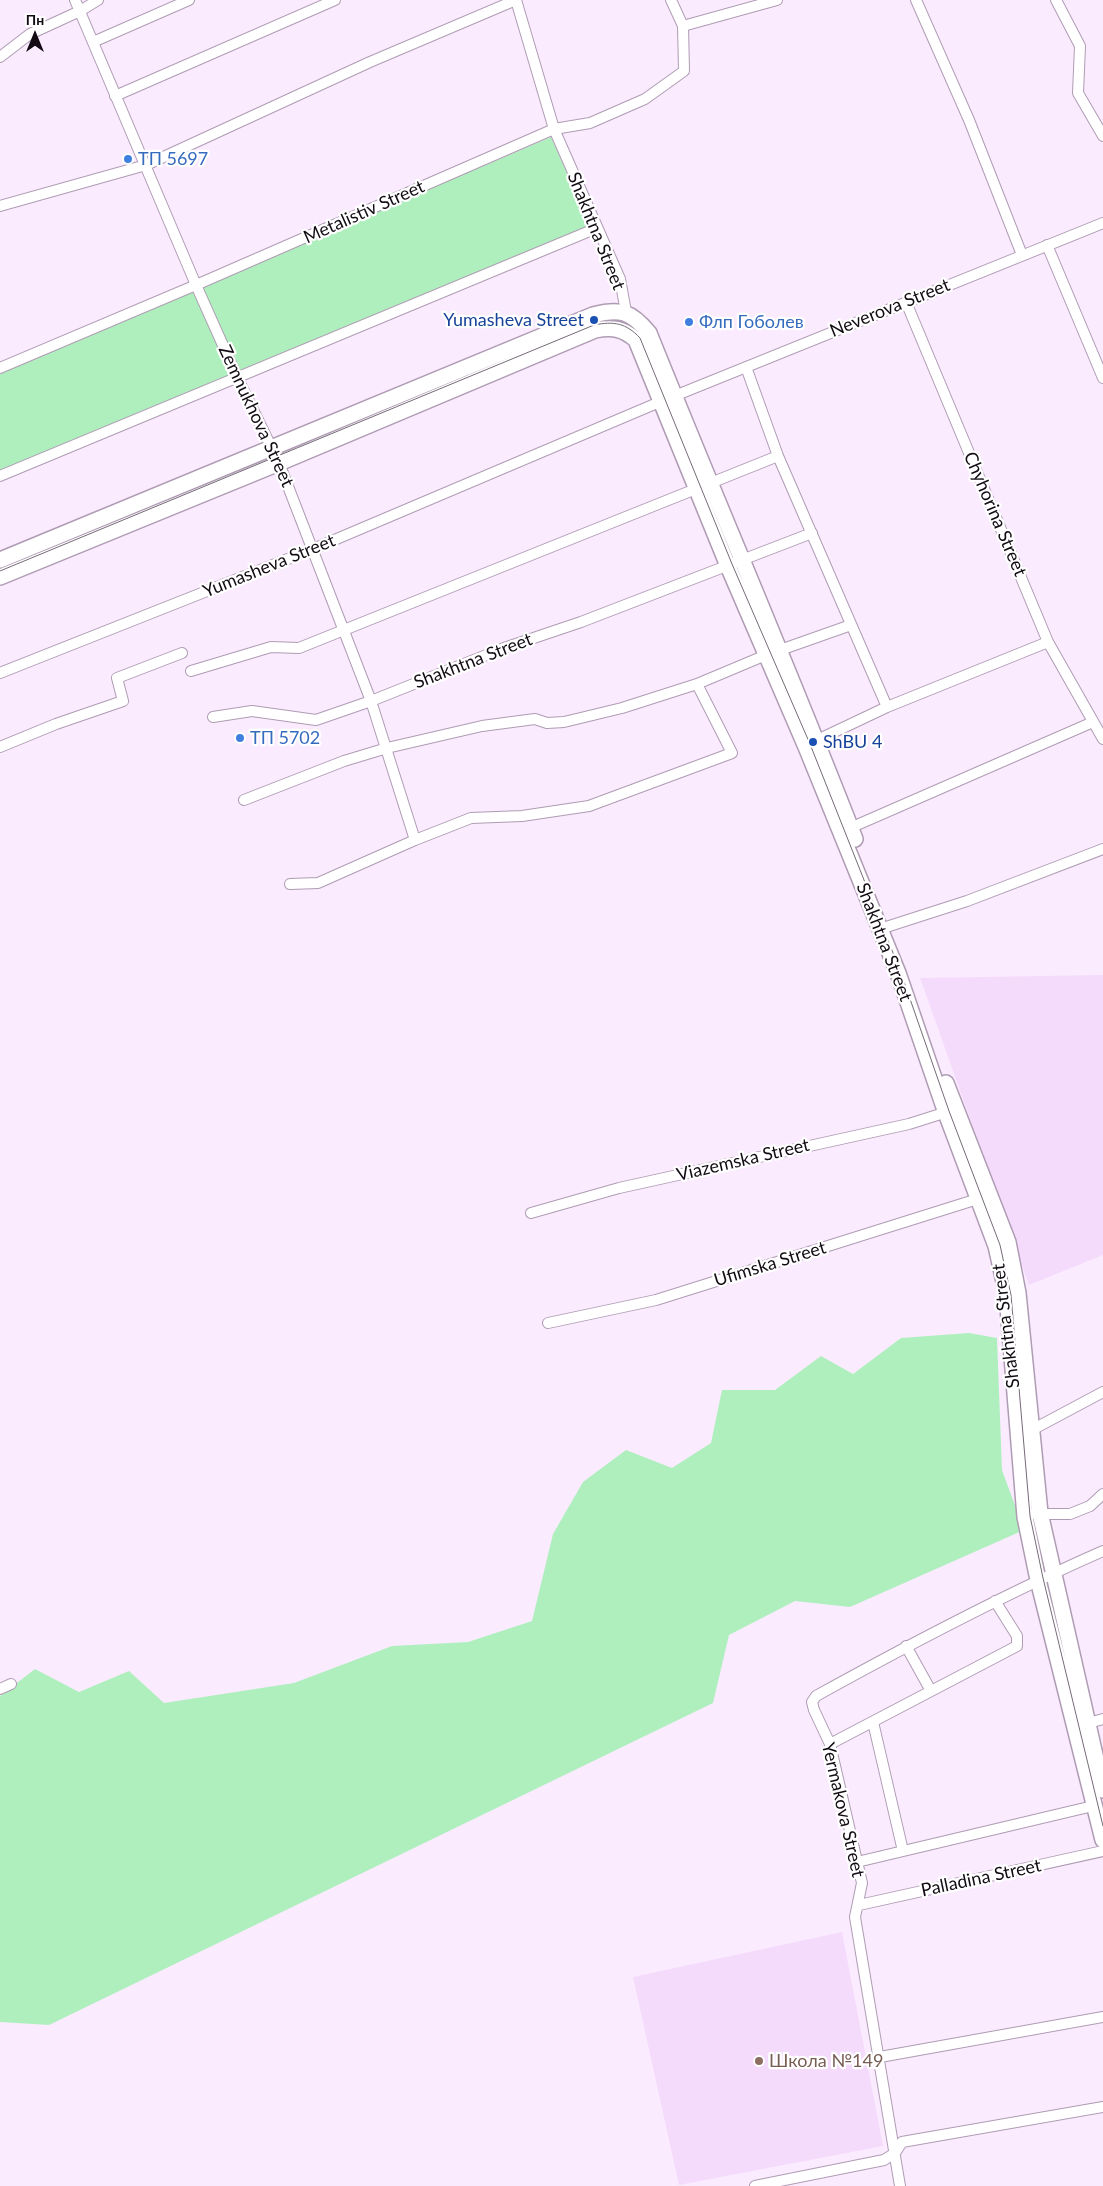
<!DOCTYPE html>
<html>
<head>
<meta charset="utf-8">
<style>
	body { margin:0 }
	#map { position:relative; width:1103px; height:2186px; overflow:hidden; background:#fbebff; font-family:Lato,sans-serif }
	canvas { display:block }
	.north { position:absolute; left:10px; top:10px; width:50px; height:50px; -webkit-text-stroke:4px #fff; paint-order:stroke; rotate:0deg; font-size:14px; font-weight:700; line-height:20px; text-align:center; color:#120b13 }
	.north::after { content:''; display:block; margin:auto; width:18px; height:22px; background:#120b13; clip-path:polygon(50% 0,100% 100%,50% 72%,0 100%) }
</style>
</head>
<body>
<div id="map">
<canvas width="1103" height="2186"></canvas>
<div class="north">Пн</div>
</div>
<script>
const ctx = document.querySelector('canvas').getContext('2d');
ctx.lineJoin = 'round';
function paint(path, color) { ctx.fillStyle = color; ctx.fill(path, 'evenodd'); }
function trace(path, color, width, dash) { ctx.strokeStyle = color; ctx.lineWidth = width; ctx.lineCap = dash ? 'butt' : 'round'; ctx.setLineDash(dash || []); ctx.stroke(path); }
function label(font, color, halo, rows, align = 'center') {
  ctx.font = font + ' Lato,sans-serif'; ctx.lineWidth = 4.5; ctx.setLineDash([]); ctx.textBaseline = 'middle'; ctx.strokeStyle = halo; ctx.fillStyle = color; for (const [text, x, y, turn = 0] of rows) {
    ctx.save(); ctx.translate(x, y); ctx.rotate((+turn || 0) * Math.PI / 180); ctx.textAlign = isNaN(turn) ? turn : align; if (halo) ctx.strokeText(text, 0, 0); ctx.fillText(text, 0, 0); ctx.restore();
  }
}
paint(new Path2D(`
	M1103,975V1255L1029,1285L920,978Z
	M842,1932L883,2146L679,2185L633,1977Z`), '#f4dbfb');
paint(new Path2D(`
	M551,137L591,227L0,470V373Z
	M969,1333L997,1338L1002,1470L1024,1530L850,1607L795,1601L729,1635L713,1703L49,2025L0,2022V1696L35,1669L79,1692L129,1671L164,1703L294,1683L392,1646L468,1642L532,1621L553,1534L583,1482L626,1450L672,1468L711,1443L722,1390H775L821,1356L853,1374L901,1338Z`), '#afefbe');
const street = new Path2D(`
	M75,0L196,285L238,379L279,463L371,701L415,840
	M671,0L683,26L777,0
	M916,0L969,120L1022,255
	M1056,0L1080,46L1078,93L1103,136
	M93,42L189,0
	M0,57L30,34L80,11L98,0
	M115,96L335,0
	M0,206L146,165L370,62L516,0L554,129L620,279L626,312
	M1047,245L1103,378
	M906,302L1048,642L1103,739
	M746,367L778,456L887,707
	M0,368L196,285L554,129L590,123L645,99L684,71L683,26
	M0,476L597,228
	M191,671L271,647L299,648L778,456
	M0,673L313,549L662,401L1103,223
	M213,717L252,711L316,720L371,701L504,648L581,622L812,533
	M811,743L887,707L1048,642
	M0,747L56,724L123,701L117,678L182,653
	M244,800L344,761L387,748L482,726L535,719L547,723L564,722L622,708L697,684L766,655L851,625
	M850,828L1093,722
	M290,884L318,883L415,840L471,818L522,816L589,806L732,753L697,684
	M880,929L967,901L1103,849
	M531,1213L619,1188L909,1124L950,1111
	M548,1323L656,1300L984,1197
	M1028,1432L1103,1392
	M1035,1514H1070L1090,1506L1103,1494
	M906,1646L931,1691
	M0,1689L11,1684
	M873,1722L903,1851
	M1088,1723L1103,1719
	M830,1744L1017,1646V1636L995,1601
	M857,1862L1093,1806
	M859,1905L1103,1851
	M880,2057L1103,2017
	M755,2186L884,2160L895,2153L902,2142L1103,2107
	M900,2186L855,1917L862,1883L830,1744L814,1710L812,1702L816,1696C910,1644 1005,1594 1103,1551`);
const secondary = new Path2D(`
	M0,560L593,315C620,308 631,311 649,333C717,502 789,669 855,839
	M0,577L279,463L595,330C612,327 623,328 636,340L728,566L806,747L898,973L946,1113L996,1246L1007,1295L1025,1517L1038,1580L1103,1840
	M946,1083L1008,1242L1018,1293L1040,1513L1103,1790`);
trace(street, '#af9cb4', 12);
trace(secondary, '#af9cb4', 18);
trace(street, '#fff', 10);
trace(secondary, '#fff', 15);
trace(new Path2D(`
	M0,571L594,325C614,321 626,323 640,338L732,564L810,744L901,973L949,1111L1000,1245L1011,1295L1030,1516L1043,1578L1103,1826`), '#756a77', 1);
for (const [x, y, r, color] of [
	[128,159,5,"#3f7fe0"],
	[594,320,5,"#1a4fb4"],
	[689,322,5,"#3f7fe0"],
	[240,738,5,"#3f7fe0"],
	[813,742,5,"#1a4fb4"],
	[759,2061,5,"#8d6e63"]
]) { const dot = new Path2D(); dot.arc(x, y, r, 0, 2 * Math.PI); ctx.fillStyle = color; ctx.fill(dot); trace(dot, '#fff', 2); }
label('18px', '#366cbe', '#fff', [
	["ТП 5697",138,159],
	["Флп Гоболев",699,322],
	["ТП 5702",250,738]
], 'left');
label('18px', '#120b13', '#fff', [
	["Metalistiv Street",364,212,-24],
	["Shakhtna Street",596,231,68],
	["Neverova Street",890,308,-22],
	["Zemnukhova Street",256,416,65],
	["Chyhorina Street",995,514,67],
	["Yumasheva Street",269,566,-22],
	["Shakhtna Street",473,661,-21],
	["Shakhtna Street",884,942,69],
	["Viazemska Street",743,1160,-13],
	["Ufimska Street",770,1264,-17],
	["Shakhtna Street",1006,1326,-97],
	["Yermakova Street",843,1810,77],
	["Palladina Street",981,1878,-12]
]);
label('18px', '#164399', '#fff', [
	["Yumasheva Street",584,320],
	["ShBU 4",823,742,"left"]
], 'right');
label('18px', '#785e54', '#fff', [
	["Школа №149",769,2061]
], 'left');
</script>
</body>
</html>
